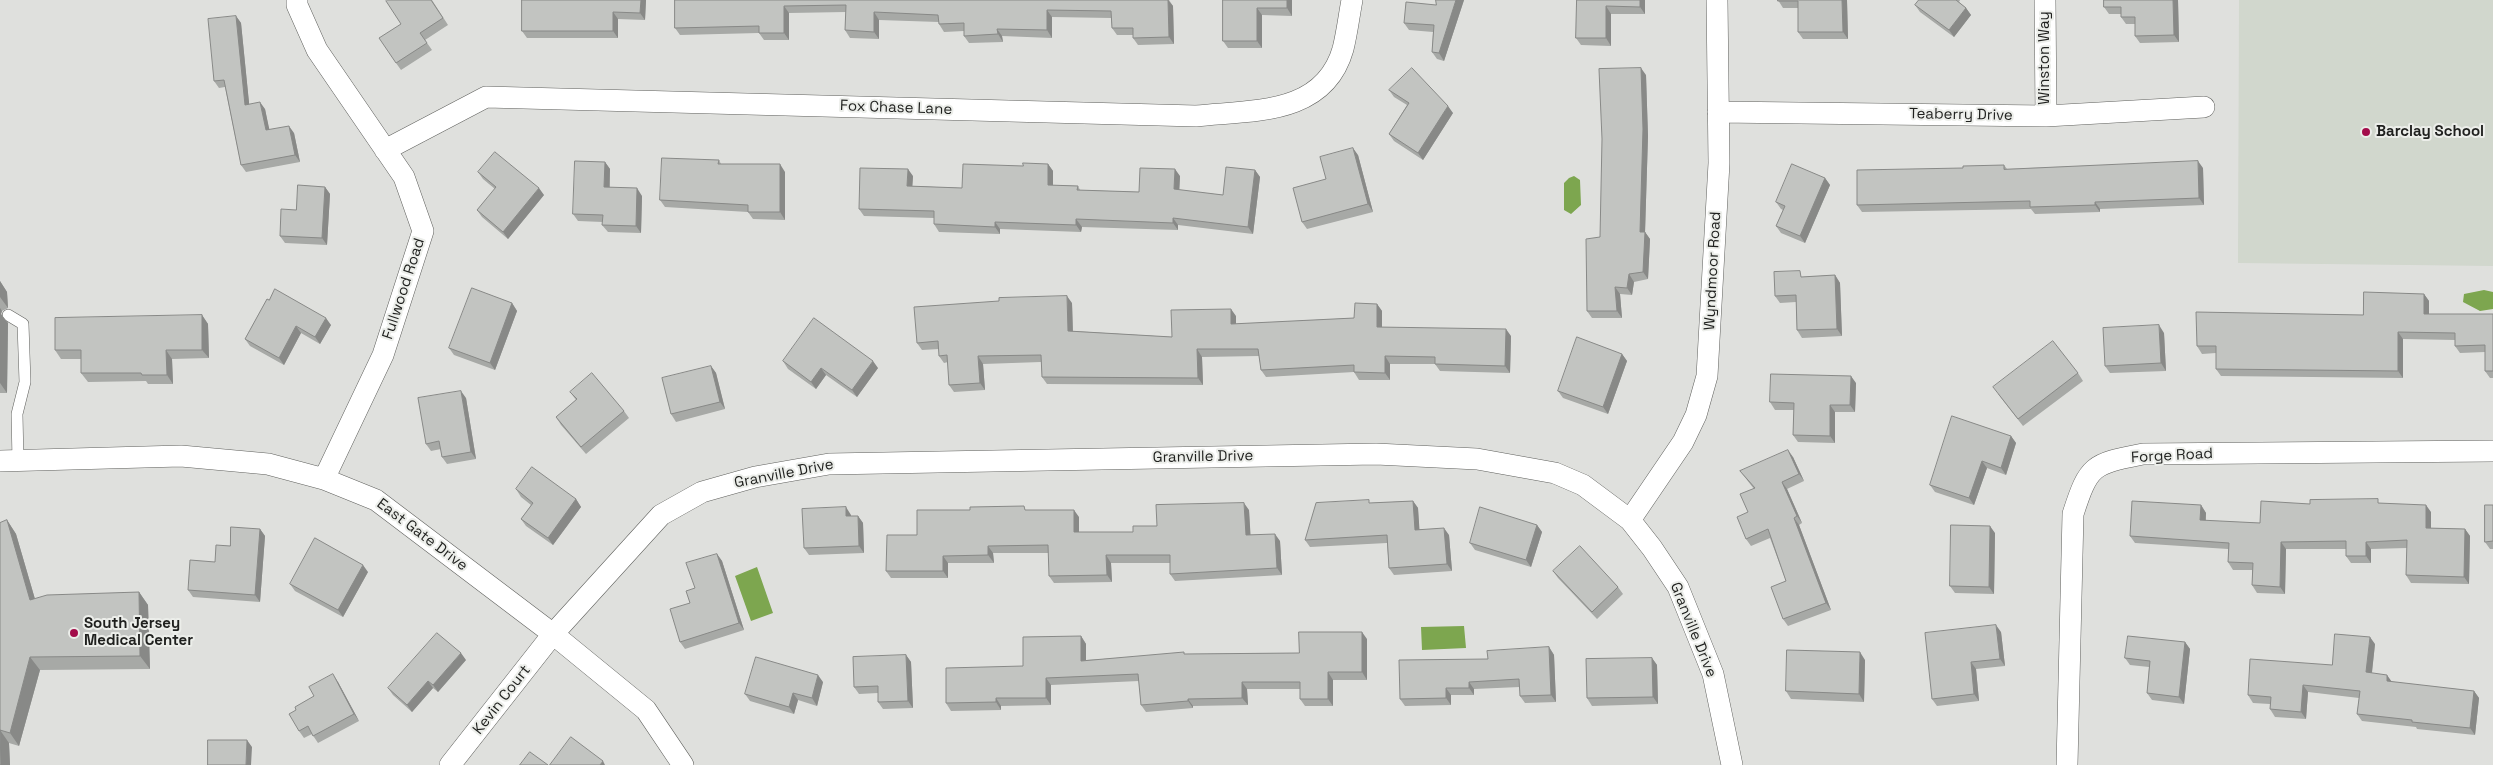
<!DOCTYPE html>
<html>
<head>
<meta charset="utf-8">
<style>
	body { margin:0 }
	canvas { display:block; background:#dfe0dd }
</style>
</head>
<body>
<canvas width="2493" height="765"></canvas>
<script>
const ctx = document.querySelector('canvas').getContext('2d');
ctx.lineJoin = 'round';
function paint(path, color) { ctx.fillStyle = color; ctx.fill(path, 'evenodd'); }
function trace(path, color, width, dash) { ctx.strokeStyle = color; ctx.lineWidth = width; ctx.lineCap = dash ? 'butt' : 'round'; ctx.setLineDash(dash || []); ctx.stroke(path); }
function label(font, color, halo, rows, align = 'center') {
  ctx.font = font + ' "Space Grotesk",sans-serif'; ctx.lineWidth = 4; ctx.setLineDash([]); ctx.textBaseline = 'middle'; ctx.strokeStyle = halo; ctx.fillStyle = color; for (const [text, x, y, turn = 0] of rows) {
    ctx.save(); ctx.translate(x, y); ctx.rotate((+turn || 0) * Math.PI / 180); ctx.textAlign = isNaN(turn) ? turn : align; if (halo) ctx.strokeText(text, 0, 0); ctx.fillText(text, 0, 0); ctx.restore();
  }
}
paint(new Path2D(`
	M2239,0H2493V266L2238,263Z`), '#d1d7cd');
paint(new Path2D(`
	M1574,176L1580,180L1581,205L1571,214L1564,210V183L1569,178Z
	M2484,290L2493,292V309L2480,311L2463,302L2464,294Z
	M757,567L773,613L751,621L735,576Z
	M1464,626L1466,648L1422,650L1421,627Z`), '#7da64f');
const service = new Path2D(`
	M8,315L23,324L25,382L17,414L18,461`);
const minor = new Path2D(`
	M297,0V5L317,50L404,177L423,231L383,355L324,479
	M2045,0L2046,116
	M1718,112L2046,116L2204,107
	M385,150L486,97L1196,116C1252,110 1324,116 1343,49C1347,33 1349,16 1352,0
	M0,461L181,456L268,464L324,479L376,500L553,634L646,710L683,765
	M1630,520L1683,442L1696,415L1707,376L1719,163L1717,0
	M450,765L553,634L661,515L702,492L755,477L829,464L1376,454L1477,459L1555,473L1583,485L1630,520L1652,548L1678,587L1713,674L1732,765
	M2067,765L2073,514C2089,464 2093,464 2143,454L2493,451`);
trace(service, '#60615e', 12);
trace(minor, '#60615e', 22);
trace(service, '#fff', 11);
trace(minor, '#fff', 21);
paint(new Path2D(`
	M432,0L448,25L425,40L432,50L401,70L396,63Z
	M522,0H646L645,20L618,19V38H527L522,31Z
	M675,0H1169L1173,6L1174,44L1138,45L1133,38V35H1117L1112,28L1111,18L1052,17V38L1002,36L1003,42L969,43L964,36V31L944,32L939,24V22L879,20V39L850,38L845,30L846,12L789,13V40H764L759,33L680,35L675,28Z
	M1223,0H1292V16L1262,15V48H1228L1223,41Z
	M1436,0H1464L1444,61L1437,59L1432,52L1433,32L1409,30L1404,23L1436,5Z
	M1577,0H1645V14H1611V46L1581,45L1576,38Z
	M1778,0H1847L1848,39H1803L1798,32V8H1783Z
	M1919,0H1960L1959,2L1966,8L1971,15L1954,37L1920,12L1915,5Z
	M2178,0L2179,42L2140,43L2135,36V24H2126L2121,17V14H2109L2104,7Z
	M236,16L241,23L249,104L265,109L269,130L294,133L300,162L246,172L241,165L225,87L219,88L214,81Z
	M1646,75L1648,136L1645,232L1650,239L1648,279L1634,282L1632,295L1620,294L1622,318H1592L1587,311L1600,237Z
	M1389,90L1453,113L1423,160L1394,141L1389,134L1407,105L1394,97Z
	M1358,155L1373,212L1307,229L1302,222L1326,179Z
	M719,160L721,164L785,172V220L753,219L748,212L665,207L660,200Z
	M605,162L610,169V187L642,196L641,233L608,232L602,225L603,222L578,221L573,214Z
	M1048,164L1053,171V185L1078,186L1080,190L1139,192L1180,176L1179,190L1223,195L1255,170L1260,177L1253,234L1178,225V230L1082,227L1081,232L1000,229V234L939,232L934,224V218L864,216L859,209L913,176L912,186L962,188L1023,166Z
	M2004,165L2007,169L2203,168L2204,205L2100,209V212L2035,214L2031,209L1862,212L1857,205L1963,168Z
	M478,172L544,195L508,239L482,217L477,210L495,189L483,179Z
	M1825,178L1830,185L1805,243L1781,233L1776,226L1783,210L1781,209L1776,202Z
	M325,187L330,194L327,245L285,243L280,236L296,210Z
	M1835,275L1840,283L1842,336L1802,338L1797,330L1796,302L1780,303L1775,296L1804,277Z
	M0,281L7,292L8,308L2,311L1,314L8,323L7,393H0Z
	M2424,294L2429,301V314H2493V378H2490L2485,371V352L2460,353L2455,346V340L2403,339V378L2221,376L2216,369V353L2202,354L2197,346L2363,315Z
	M267,299L331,325L320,344L301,333L284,365L250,346L245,339Z
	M512,303L517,311L495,370L454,355L449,348Z
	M1072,303L1073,331L1172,337L1236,316V324L1354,318L1377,304L1382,311V327L1511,336L1510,373L1440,371L1435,364H1390V380H1359L1354,372L1266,377L1261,370L1259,356L1202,357L1203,385L1047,384L1042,377L1041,362L983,364L985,390L954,392L949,385L948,362L944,363L939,356V349L922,350L917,343Z
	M202,315L208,324L209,358L172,359L173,384H148L146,381L88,382L81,373V359H61L55,350Z
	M2164,333L2166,371L2110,373L2105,366Z
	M1622,354L1627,361L1608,414L1563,398L1558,391Z
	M783,361L878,368L857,397L826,375L816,389L788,369Z
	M711,366L716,373L725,409L676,422L671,414Z
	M2078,373L2083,381L2023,426L1998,394Z
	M1856,383L1855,412H1835V443L1798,442L1793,435L1794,410H1775L1770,402Z
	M570,392L624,411L629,418L586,454L561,425L556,417L576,400Z
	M466,398L476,459L447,464L442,457L441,449L431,451L426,444Z
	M2011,436L2016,443L2006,475L1987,468L1974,505L1935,492L1930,485Z
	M1793,457L1804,481L1787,489L1802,523L1799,525L1831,610L1788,626L1783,619L1786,581L1770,538L1751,546L1746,539L1748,512L1754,489L1740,471Z
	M516,489L576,499L581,507L553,545L526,526L521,519L531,505L521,497Z
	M1413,501L1418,508L1419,529L1449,535L1452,571L1394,575L1389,568L1387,543L1310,547L1305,540L1371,503Z
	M2381,503L2431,512V528L2465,529L2470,536L2469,584L2411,583L2406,575L2407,548L2371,549V563H2351L2346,556V549H2286L2285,594L2257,593L2252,585V570H2233L2228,562V549L2135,543L2130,536L2201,505L2206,513V521L2260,523L2310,504Z
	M2493,505V549H2490L2485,542Z
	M1027,510L1079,517V532H1133L1157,526L1249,510L1250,535L1280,541L1282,575L1175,581L1170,574V563H1111L1112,582L1054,583L1049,576V553H993L994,563H948V578H891L886,571L917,535Z
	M851,515V516H858L863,523L864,553L809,555L804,548Z
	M7,520L16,534L35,599L139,592L148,605L150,669L40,670L19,746L9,743L10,765H0V523Z
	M1537,525L1542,532L1531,567L1475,550L1470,543Z
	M260,529L265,536L260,602L193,597L188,590L230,546Z
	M1995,533L1994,594L1955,593L1950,586Z
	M717,554L722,561L744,630L685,649L680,642L695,588Z
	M1553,571L1618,587L1623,594L1597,619L1558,578Z
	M368,572L343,617L295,591L290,584Z
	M2001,632L2005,666L1976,669L1979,701L1937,706L1932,699Z
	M1081,636L1086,644V660L1185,654L1299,653L1367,639V680H1333V706H1305L1300,699V689H1247L1248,705L1193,706V708L1146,712L1141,705L1139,681L1051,685V705L1001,706V710L951,711L946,703L1023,666Z
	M2185,642L2190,649L2184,704L2152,700L2147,693L2149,667L2130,665L2125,658Z
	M2375,644L2372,673L2392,682L2474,691L2479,698L2475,735L2417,729L2416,727L2362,721L2357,714L2359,698L2308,692L2306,719L2275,717L2270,709V704L2253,703L2248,695L2332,665Z
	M1549,647L1554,655L1556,702L1525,703L1520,696V687L1474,689V695H1451V705L1405,706L1400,699L1488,659Z
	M906,655L911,662L913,708L883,709L878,702V693L859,694L854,687Z
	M1652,658L1657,665L1658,704L1592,706L1587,698Z
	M466,660L438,692L433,688L412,712L393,695L388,688Z
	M1865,660L1864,702L1791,699L1786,691Z
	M338,682L359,721L318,743L312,734L304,738L299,731L296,710L314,696Z
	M823,682L817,706L798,700L794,714L750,701L745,694Z`), '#a7a9a6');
paint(new Path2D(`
	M641,0H646L645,20L640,13Z
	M1168,0L1173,6L1174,44L1169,37Z
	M1287,0H1292V16L1287,8Z
	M1456,0H1464L1444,61L1439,53Z
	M1640,0H1645V14L1640,7Z
	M1842,0H1847L1848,39L1843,32Z
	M2173,0H2178L2179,42L2174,35Z
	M784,6L789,13V40L784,33Z
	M1606,6L1611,14V46L1606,38Z
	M1257,8L1262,15V48L1257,41Z
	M1966,8L1971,15L1954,37L1949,30Z
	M1047,10L1052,17V38L1047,30Z
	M613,12L618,19V38L613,31Z
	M874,12L879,20V39L874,32Z
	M236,16L241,23L250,112L245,105Z
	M997,29L1002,36L1003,42L998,34Z
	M1641,68L1646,75L1648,136L1645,233V232L1650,239L1648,279L1643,272L1640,232Z
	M260,102L265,109L271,137L266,130Z
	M1448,106L1453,113L1423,160L1418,153Z
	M289,126L294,133L300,162L295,155Z
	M1353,148L1358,155L1373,212L1368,204Z
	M2198,161L2203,168L2204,205L2199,198Z
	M605,162L610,169L609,194L604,187Z
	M780,164L785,172V220L780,212Z
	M1048,164L1053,171V192L1048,185Z
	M908,169L913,176L912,193L907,186Z
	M1175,169L1180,176L1179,197L1174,189Z
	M1255,170L1260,177L1253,234L1248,227Z
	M1825,178L1830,185L1805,243L1800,236Z
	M325,187L330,194L327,245L322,238Z
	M539,188L544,195L508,239L503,232Z
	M637,188L642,196L641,233L636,226Z
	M2095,202L2100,209V212L2095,205Z
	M1173,218L1178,225V230L1173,223Z
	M1076,219L1082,227L1081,232L1076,225Z
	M995,222L1000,229V234L995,227Z
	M1629,274L1634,282L1632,295L1627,288Z
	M1835,275L1840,283L1842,336L1837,329Z
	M0,281L7,292L8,308L0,297Z
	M1615,287L1620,294L1622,318L1617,311Z
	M2424,294L2429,301V322L2424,314Z
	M1067,296L1072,303L1073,338L1068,331Z
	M512,303L517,311L495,370L490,363Z
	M1377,304L1382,311V334L1377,327Z
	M0,308L2,311L1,314L8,323L7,393L0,383Z
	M1231,309L1236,316V332L1231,324Z
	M202,315L208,324L209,358L202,350Z
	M326,318L331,325L320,344L315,337Z
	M2159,325L2164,333L2166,371L2161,363Z
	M296,326L301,333L284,365L279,358Z
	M1506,329L1511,336L1510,373L1505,366Z
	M2398,332L2403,339V378L2398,371Z
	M1197,349L1202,357L1203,385L1198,378Z
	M166,350L172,359L173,384L167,375Z
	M1622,354L1627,361L1608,414L1603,407Z
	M978,356L983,364L985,390L980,383Z
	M1385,356L1390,364V380L1385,373Z
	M873,361L878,368L857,397L852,390Z
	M711,366L716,373L725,409L720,402Z
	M821,368L826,375L816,389L811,382Z
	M1851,376L1856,383L1855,412L1850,405Z
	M461,391L466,398L476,459L471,452Z
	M1830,405L1835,412V443L1830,436Z
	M2011,436L2016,443L2006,475L2001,468Z
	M1788,450L1793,457L1804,481L1799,474Z
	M1982,461L1987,468L1974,505L1969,498Z
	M1782,482L1787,489L1802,523L1797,516Z
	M576,499L581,507L553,545L548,538Z
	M1413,501L1418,508L1420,537L1415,530Z
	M1244,503L1249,510L1251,542L1246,535Z
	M2201,505L2206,513L2205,528L2200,520Z
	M2426,505L2431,512V536L2426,528Z
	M846,507L851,515V523L846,516Z
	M1074,510L1079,517V540L1074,532Z
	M858,516L863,523L864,553L859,546Z
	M1794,518L1799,525L1831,610L1826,603Z
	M7,520L16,534L39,613L30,600Z
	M1537,525L1542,532L1531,567L1526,560Z
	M1990,526L1995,533L1994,594L1989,587Z
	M1444,528L1449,535L1452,571L1447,564Z
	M260,529L265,536L260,602L255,595Z
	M2465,529L2470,536L2469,584L2464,577Z
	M1275,534L1280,541L1282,575L1277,568Z
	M2281,542L2286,549L2285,594L2280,587Z
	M2366,542L2371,549V563L2366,556Z
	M988,546L993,553L994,563L988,555Z
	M717,554L722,561L744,630L739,623Z
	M1106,555L1111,563L1112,582L1107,575Z
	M943,556L948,563V578L943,571Z
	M363,565L368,572L343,617L338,610Z
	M139,592L148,605L150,669L140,656Z
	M1996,625L2001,632L2005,666L2000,659Z
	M1362,632L1367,639V680L1362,672Z
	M1081,636L1086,644V668L1081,661Z
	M2370,637L2375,644L2371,680L2366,672Z
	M2185,642L2190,649L2184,704L2179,697Z
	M1549,647L1554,655L1556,702L1551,695Z
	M1860,652L1865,660L1864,702L1859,694Z
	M461,653L466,660L438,692L433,685Z
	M906,655L911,662L913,708L908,701Z
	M30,657L40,670L19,746L10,733Z
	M1652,658L1657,665L1658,704L1653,697Z
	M1971,662L1976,669L1979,701L1974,694Z
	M1328,672L1333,680V706L1328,699Z
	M333,674L338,682L359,721L354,714Z
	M818,675L823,682L817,706L812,698Z
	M2387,675L2392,682L2387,681Z
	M1046,678L1051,685V705L1046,698Z
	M428,681L433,688L412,712L407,705Z
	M1242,682L1247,689L1248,705L1242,698Z
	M1469,682L1474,689V695L1469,688Z
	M2303,685L2308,692L2306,719L2301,712Z
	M1446,688L1451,695V705L1446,698Z
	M2474,691L2479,698L2475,735L2470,728Z
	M793,693L798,700L794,714L789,707Z
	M996,698L1001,706V710L996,702Z
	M1188,699L1193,706V708L1188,701Z
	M0,730L9,743L10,765H1Z
	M247,740L252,747L251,765H246Z
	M603,761L605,765H600Z`), '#888987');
const building = new Path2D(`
	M387,0H431L443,18L420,33L427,43L396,63L379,38L401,24L386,1Z
	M522,0H641L640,13L613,12V31H522Z
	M675,0H1168L1169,37L1133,38V28H1112L1111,11L1047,10V30L997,29L998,34L964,36V23L939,24L938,15L874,12V32L845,30L846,5L784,6V33H759V26L675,28Z
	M1223,0H1287V8H1257V41H1223Z
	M1436,0H1456L1439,53L1432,52L1434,25L1404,23L1406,2L1436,5Z
	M1577,0H1640V7L1606,6V38H1576Z
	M1778,0H1842L1843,32H1798V1H1778Z
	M1919,0H1956L1966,8L1949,30L1915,5Z
	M2104,0H2173L2174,35L2135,36V17H2121V7H2104Z
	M236,16L245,105L260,102L266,130L289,126L295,155L241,165L224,80L214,81L208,19Z
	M1412,68L1448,106L1418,153L1389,134L1409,103L1389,90Z
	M1641,68L1643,129L1640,232H1645L1643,272L1629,274L1627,288L1615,287L1617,311H1587L1586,239L1600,237L1602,139L1599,69Z
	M1353,148L1368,204L1302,222L1293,188L1326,179L1320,157Z
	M495,152L539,188L503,232L477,210L496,187L478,172Z
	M662,158L719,160L718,164H780V212H748V205L660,200Z
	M575,161L605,162L604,187L637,188L636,226L602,225L603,215L573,214Z
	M2198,161L2199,198L2095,202V205L2030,207V201L1857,205V170L1963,168V166L2004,165V169Z
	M1023,163L1048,164V185L1078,186L1077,190L1139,192L1140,168L1175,169L1174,189L1223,195L1226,167L1255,170L1248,227L1173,218V223L1076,219V225L995,222V227L934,224V211L859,209L860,168L908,169L907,186L962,188L963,164L1023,166Z
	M1792,164L1825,178L1800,236L1776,226L1785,206L1776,202Z
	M298,185L325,187L322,238L280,236L281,209L296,210Z
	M1800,271L1801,277L1835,275L1837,329L1797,330L1796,295L1775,296L1774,272Z
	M472,288L512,303L490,363L449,348Z
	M275,289L326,318L315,337L296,326L279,358L245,339L267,299L269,300Z
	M2364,292L2424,294V314H2493V371H2485V345L2455,346V333L2398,332V371L2216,369V346H2197L2196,312L2363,315Z
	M1067,296L1068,331L1172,337L1171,310L1231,309V324L1354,318L1355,303L1377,304V327L1506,329L1505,366L1435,364V357L1385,356V373L1354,372V365L1261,370L1258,349H1197L1198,378L1042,377L1041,355L978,356L980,383L949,385L947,355L939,356L938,341L917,343L914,307L999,301V298Z
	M202,315V350H166L167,375H142L141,373H81V350H55V318Z
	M814,318L873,361L852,390L821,368L811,382L783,361Z
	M2159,325L2161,363L2105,366L2103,328Z
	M1577,337L1622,354L1603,407L1558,391Z
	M2053,341L2078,373L2018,419L1993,387Z
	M711,366L720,402L671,414L662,378Z
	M592,373L624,411L581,447L556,417L577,399L570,392Z
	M1771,374L1851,376L1850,405H1830V436L1793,435L1794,403L1770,402Z
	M461,391L471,452L442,457L439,441L426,444L418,398Z
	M1952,416L2011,436L2001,468L1982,461L1969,498L1930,485Z
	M1788,450L1799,474L1782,482L1797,516L1794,518L1826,603L1783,619L1771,587L1786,581L1768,529L1746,539L1737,517L1748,512L1740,494L1755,488L1740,471Z
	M532,467L576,499L548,538L521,519L533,503L516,489Z
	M2378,499V503L2426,505V528L2465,529L2464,577L2406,575L2407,540L2366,542V556H2346V541L2281,542L2280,587L2252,585L2253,563L2228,562L2229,543L2130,536L2132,501L2201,505L2200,520L2260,523L2261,501L2310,504V500Z
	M1369,500V503L1413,501L1415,530L1444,528L1447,564L1389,568L1387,535L1305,540L1316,503Z
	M1244,503L1246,535L1275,534L1277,568L1170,574V555H1106L1107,575L1049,576L1048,545L988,546V555L943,556V571H886L887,535H917V510H970V507L1024,506L1025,510H1074V532H1133V526H1157L1156,505Z
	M2485,505H2493V541L2485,542Z
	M846,507V516H858L859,546L804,548L802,509Z
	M1480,507L1537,525L1526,560L1470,543Z
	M7,520L30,600L47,595L139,592L140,656L30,657L10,733L0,730L1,765H0V523Z
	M1951,525L1990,526L1989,587L1950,586Z
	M231,527L260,529L255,595L188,590L190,560L215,562L216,545L230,546Z
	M315,538L363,565L338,610L290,584Z
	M1580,546L1618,587L1592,612L1553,571Z
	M717,554L739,623L680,642L670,609L690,603L686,591L695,588L686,563Z
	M1996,625L2000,659L1971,662L1974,694L1932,699L1925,633Z
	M1299,632H1362V672H1328V699H1300V682H1242V698L1188,699V701L1141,705L1138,674L1046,678V698H996V702L946,703V668L1023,666V637L1081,636V661L1184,652V654L1299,653Z
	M437,633L461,653L433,685L428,681L407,705L388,688Z
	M2335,634L2370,637L2366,672L2387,675V681L2474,691L2470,728L2412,722V720L2357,714L2360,691L2303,685L2301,712L2270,709L2271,697L2248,695L2250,659L2332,665Z
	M2128,636L2185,642L2179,697L2147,693L2150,661L2125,658Z
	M1549,647L1551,695L1520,696L1519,679L1469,682V688H1446V698L1400,699L1399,660L1488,659L1487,651Z
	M1787,650L1860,652L1859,694L1786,691Z
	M906,655L908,701L878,702V686L854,687L853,657Z
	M756,657L818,675L812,698L793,693L789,707L745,694Z
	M1652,658L1653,697L1587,698L1586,659Z
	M333,674L354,714L313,736L308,726L299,731L289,714L296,710L295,707L314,696L309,687Z
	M571,737L603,761L600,765H550Z
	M208,740H247L246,765H208Z
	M530,752L548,765H520Z`);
paint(building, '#c2c4c1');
trace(building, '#888987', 1);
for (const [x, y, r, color] of [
	[2366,132,5,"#a30c4a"],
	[74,633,5,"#a30c4a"]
]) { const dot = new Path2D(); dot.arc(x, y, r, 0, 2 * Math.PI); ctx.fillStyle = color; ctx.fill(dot); trace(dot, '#eceeea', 2); }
label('15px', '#1f201e', '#eceeea', [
	["Winston Way",2045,58,-90],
	["Fox Chase Lane",896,108,2],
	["Teaberry Drive",1961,115,1],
	["Wyndmoor Road",1713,271,-87],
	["Fullwood Road",404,289,-72],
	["Forge Road",2172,456,-3],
	["Granville Drive",1203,457,-1],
	["Granville Drive",784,474,-11],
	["East Gate Drive",422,535,37],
	["Granville Drive",1693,630,68],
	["Kevin Court",502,700,-52]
]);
label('bold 15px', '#1f201e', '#eceeea', [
	["Barclay School",2376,132],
	["South Jersey",84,624],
	["Medical Center",84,641]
], 'left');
</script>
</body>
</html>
